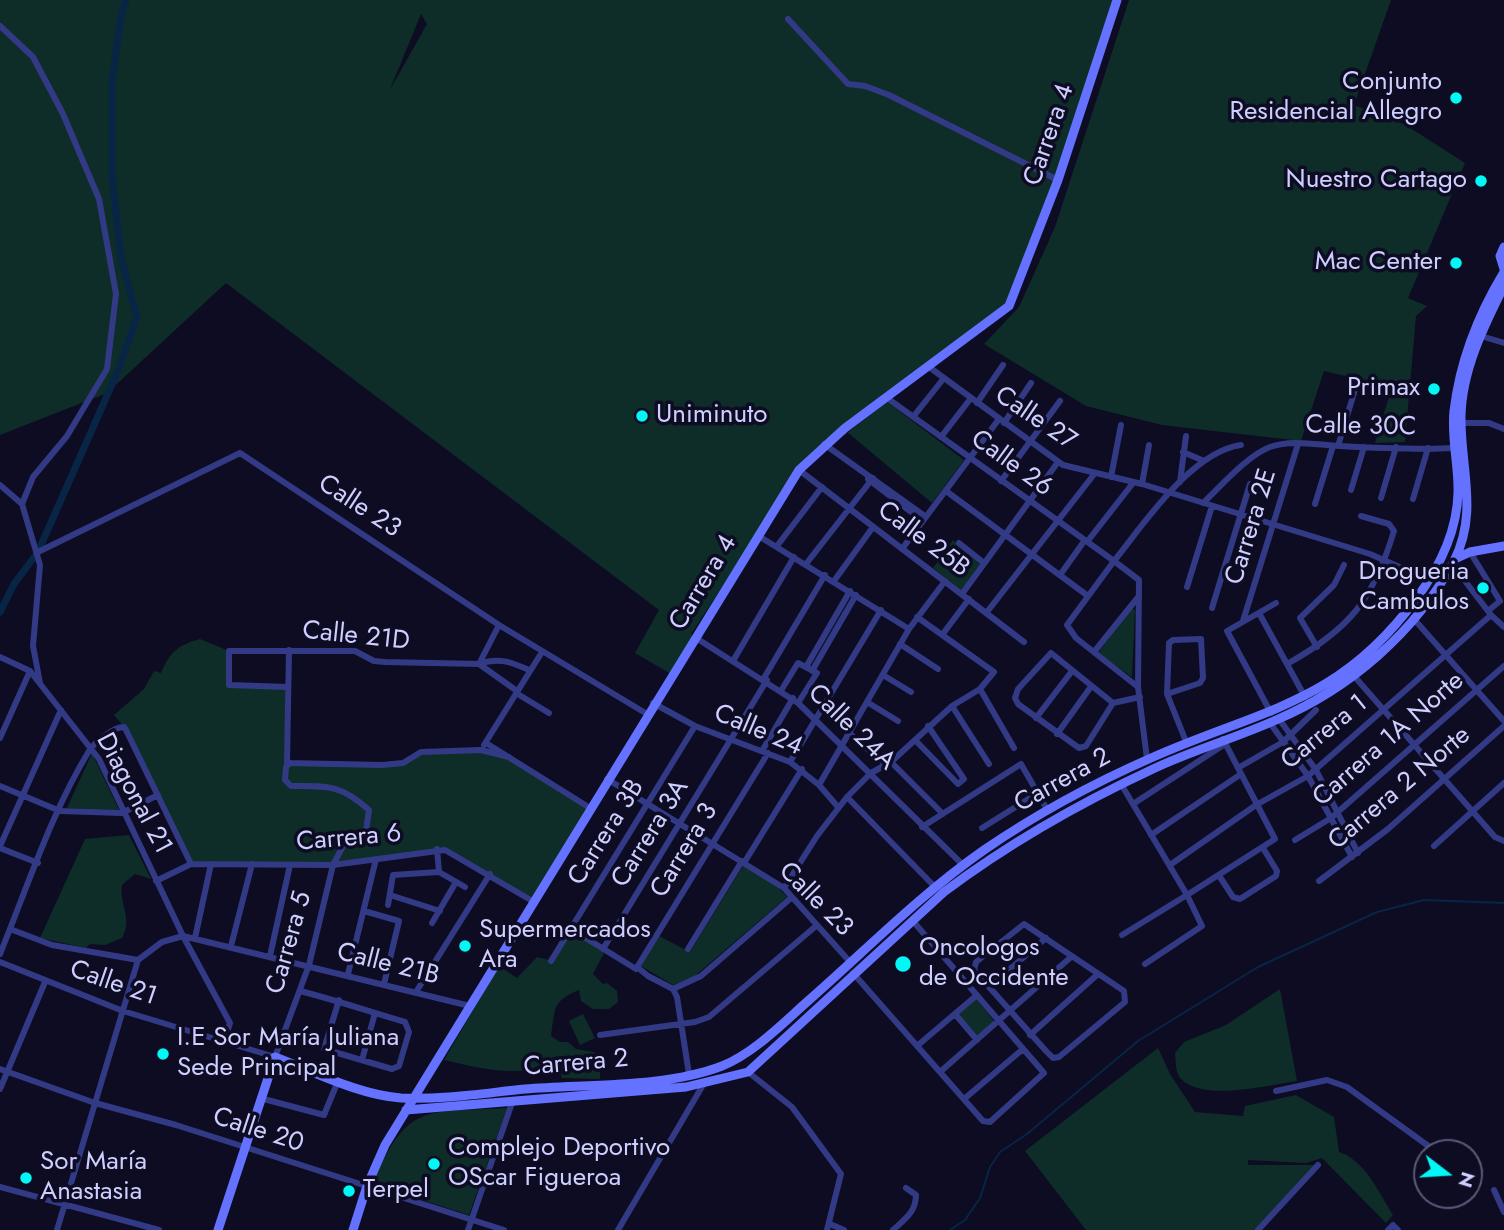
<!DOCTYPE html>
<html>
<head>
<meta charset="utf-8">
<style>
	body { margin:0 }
	#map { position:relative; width:1504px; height:1230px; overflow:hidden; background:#0d0c23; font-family:Jost,sans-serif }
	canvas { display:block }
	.north { position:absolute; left:1413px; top:1139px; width:70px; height:70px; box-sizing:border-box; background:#0d0c23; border:2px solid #5a5a7b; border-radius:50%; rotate:107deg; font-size:19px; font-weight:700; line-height:28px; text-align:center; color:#ceceff }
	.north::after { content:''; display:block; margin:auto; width:24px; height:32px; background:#00f9f5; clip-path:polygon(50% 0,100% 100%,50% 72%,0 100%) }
</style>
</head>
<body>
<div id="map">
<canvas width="1504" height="1230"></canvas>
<div class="north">N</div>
</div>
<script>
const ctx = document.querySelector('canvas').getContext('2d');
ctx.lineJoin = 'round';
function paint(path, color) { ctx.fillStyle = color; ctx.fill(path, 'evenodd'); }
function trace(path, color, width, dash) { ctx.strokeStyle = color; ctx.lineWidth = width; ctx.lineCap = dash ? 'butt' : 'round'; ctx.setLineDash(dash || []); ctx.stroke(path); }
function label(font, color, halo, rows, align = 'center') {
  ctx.font = font + ' Jost,sans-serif'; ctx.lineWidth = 7; ctx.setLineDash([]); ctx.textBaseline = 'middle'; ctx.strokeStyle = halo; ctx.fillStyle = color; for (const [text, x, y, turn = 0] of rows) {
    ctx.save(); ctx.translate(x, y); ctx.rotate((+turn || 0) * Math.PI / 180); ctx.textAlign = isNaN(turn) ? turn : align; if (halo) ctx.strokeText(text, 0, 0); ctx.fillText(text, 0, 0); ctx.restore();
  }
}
paint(new Path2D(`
	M0,0H1117L1058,180L1003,312L799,470L691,634L694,637L671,674L635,653L659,610L226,283L107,393L0,435ZM421,14L427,24L391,88V87Z
	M1129,0H1391L1354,105L1404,124L1465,163L1408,298L1427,306L1416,316L1405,442L1375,443L1392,387L1324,371L1301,441L1162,425L1086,406L984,344L1019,307L1055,227Z
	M887,402L964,460L932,503L847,432Z
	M953,540L982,563L962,591L933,568Z
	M1132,608L1135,610L1132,677L1098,653Z
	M200,639L229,651L230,685L288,687L287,763H403L413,755L481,750L509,757L590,808L534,902L445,850L333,865L191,864L124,727L114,715L144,689L154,671L161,673C170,652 178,645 200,639Z
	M92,753L119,810L67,808Z
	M129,835L151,879L135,874L122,885C119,905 133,918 122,938L105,945L90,944L86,948L40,938L85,839Z
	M743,866L776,885L787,897L690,980L673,985L641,966L659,936L690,952Z
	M572,931L604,953L593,974L603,984L607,983L617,991L618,1002L609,1009H593L581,1001L579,990C552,1001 555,1009 551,1036L560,1042H568L576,1049L594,1052L600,1060V1079L562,1078L557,1064C542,1061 534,1070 520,1071C494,1072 469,1066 444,1060L499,966L517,978L537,957L553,961Z
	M1280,989L1297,1081C1269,1085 1204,1102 1181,1079C1175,1073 1176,1061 1175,1053L1184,1042L1226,1025Z
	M976,999L994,1021L975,1038L956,1016Z
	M583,1014L595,1038L580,1045L569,1021Z
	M1158,1048L1170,1074L1195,1112L1243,1116L1245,1106L1296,1095L1334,1117L1339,1152C1365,1160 1379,1193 1393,1215L1386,1223L1322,1158L1306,1163L1248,1160V1165H1318L1254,1230H1086L1025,1151Z
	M507,1108L469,1215L373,1184C407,1101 426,1113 507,1108Z`), '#0e2d28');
trace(new Path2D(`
	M950,1230L965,1220L980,1198L990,1167L1000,1152L1027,1134L1138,1041L1258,967L1377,912L1424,900L1504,903`), '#082546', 2);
trace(new Path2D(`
	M0,612L14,584L38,552L117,373L137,317L121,258L112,176V81L121,16L126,0`), '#082546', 7);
trace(new Path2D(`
	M788,19L848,84L865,86L889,95L1058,180
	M0,26L33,57L63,114L99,199L116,294L107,369L67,436L33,477L22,504
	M1481,336L1504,343
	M929,367L1063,465L1142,484L1370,554L1429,580
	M887,398L1114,561C1144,524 1191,452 1241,445
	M977,403L1003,365
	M913,417L944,378
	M1004,423L1031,383
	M1461,423H1489L1504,429
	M941,437L971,398
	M824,444L926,517
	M1338,446L1357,383
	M1183,452L1204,461
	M799,470L1024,642
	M1111,477L1121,425
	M868,479L923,521
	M1001,481L1060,401
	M1180,482L1186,436
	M1142,484L1149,445
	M0,485L22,504L40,565L33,646L40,683
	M1351,490L1364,447
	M946,491L1088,596
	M1381,498L1396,447
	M1413,499L1428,448
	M1203,503C1220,487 1248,455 1270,447C1292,439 1317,445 1340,446C1377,448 1417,450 1454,448
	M1315,504L1333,446
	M757,535L909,629
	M1087,542L1133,483
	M959,543L984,563
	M777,546L822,487
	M902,549L999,419
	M38,552L240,453L499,625L647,714
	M1470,552L1500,601L1488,611
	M806,564L873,478
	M1452,564L1491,615L1504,627
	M1060,575L1085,540
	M834,581L873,527
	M1187,587L1212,506
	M962,594L1058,462
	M1212,608L1250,484
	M987,612L1095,473
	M1259,613L1305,697
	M1413,618L1504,721
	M1243,621L1298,444
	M942,635L969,599
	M696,638L798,703L963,865
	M900,644L938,669
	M1317,647L1300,618L1334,585L1344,565
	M289,650L287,763L382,765L403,763L421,752L481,750L509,757
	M1094,652L1139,596
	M0,657L30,671L99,759L183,936L230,1023L224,1043
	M733,661L794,557
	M479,664L517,691
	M479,664L499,625
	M1287,664C1350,629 1373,600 1394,531L1389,524L1361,516
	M806,667L850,591
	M812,671L856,595
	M883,675L911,692
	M1354,676L1495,837L1504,841
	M764,678L825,575
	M288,687L229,685V651H355L374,661L385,662L479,664C499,657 511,662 529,670
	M1138,687L1076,638L1067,625L1114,561L1139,580L1138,687L1147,759
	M782,689L798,663L817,673L798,703
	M980,689L1014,748
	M516,693L549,713
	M1167,694L1200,683L1203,678L1201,639L1173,640L1169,643L1167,694L1187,744
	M867,702L898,721
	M653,703L695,726L790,762L819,785L838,807
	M1113,703L1086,746L1079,748L1018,704L1015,698L1018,689L1051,653L1113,703L1140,697
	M952,706L989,764
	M1271,713L1227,631L1276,603
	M1036,718L1072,671
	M1279,719L1316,770L1358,853
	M1270,723L1308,776L1352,857
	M849,733L885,764
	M1057,734L1090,688
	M0,738L30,671
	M915,740L958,784L964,779L928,726
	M486,743L590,808
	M484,745L542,652
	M762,751L793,698
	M790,762L881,610
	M891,762L943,814
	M1238,768L1283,742L1316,710
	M607,779L784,888L850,962
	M1121,784L1187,895L1275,839L1223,739
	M819,785L909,629L945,581
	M0,786L60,811L122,813L158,795
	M847,797L935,887
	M1133,804L1225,744
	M922,827L1021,764L1048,811
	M982,828L1038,793
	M1151,835L1241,774
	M1295,840L1331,818L1504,666
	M0,846L61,710
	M1434,846L1504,783
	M0,848L38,863
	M437,849L439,872
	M744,863L802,769
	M1170,865L1256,805L1308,776L1491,615
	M1220,877L1233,897L1240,899L1276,876L1277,871L1263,848
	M156,881L191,864L333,865L445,850L534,902
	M1319,881L1388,829L1504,726
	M784,888L817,836L847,797L871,773L891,762L952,706L980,689L994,672L917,617
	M390,895L440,911
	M388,905L393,875L439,872L465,887
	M364,911L399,921L384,984
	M432,923L456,882
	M1024,924L1124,991L1125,1002L1059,1057L1053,1058L1046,1051L974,970L976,962Z
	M10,929L52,945L138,960
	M571,929L636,969L768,753
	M1122,935L1187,895L1202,926L1145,964
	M195,938L211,864
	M231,946L252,864
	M603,949L767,680
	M688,949L742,861
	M0,954C27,888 52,811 89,751C95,742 113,727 124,727L126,730L191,864
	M270,956L290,865
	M138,960L162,942L183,936L470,1006
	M551,961L695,726
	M0,962L123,1011L275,1057L309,965L333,865L343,846L366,831L369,810C340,784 327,786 291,786L285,780L286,767L290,763
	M637,967L648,976L673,989
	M853,973L983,1121L990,1122L1044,1073L912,920
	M348,974L376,859
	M989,987L1046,938
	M673,989L701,976L791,898
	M673,989L677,997L689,1074
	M300,991C336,1000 370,1012 405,1022L409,1032L399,1066L392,1069L324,1049L339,1000
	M416,992L490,874
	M955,1014L977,1040
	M600,1035L695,1022L709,1017L816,926
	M1030,1035L1098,974
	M917,1046L977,995
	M362,1060L375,1013
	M0,1069L95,1103L176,1125L504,1230
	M748,1072L792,1107L841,1174L827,1230
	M940,1072L1071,957
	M0,1089L45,982
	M1276,1091L1327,1080L1347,1087L1438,1153
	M260,1098L324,1115L338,1081
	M964,1099L1023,1049
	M1469,1174L1478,1180
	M0,1187L159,1230
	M1494,1190L1504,1212
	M830,1224L844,1230
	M57,1230L138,960
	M468,1230L513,1100
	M618,1230L703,1085
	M893,1230C905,1219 916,1212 916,1195L906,1188
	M1258,1230L1318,1165
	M1388,1230L1393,1225L1398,1230`), '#333a85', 6);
trace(new Path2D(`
	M1504,247L1500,256L1504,269
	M1455,559L1470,552L1504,546
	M406,1110L686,1087L748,1072L944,892C1008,844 1080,803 1153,769C1193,750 1236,738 1276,720C1349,689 1416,632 1454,561C1479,512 1460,467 1461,416C1462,370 1484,326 1504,286
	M218,1230L275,1057C315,1072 359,1095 401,1098C442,1100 485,1093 525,1089C587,1084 665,1088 722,1066C754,1053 783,1023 808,1001C866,950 921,894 984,850C1035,815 1094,783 1151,758C1261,709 1338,705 1416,599C1439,568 1457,533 1458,493C1459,466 1451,439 1454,411C1460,360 1478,315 1504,272
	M353,1230L367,1186L385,1145L799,470L845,428L1009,306L1058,180L1117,0`), '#6572ff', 9);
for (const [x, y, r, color] of [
	[1456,98,7,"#00f9f5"],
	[1481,181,7,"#00f9f5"],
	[1456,263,7,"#00f9f5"],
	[1434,389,7,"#00f9f5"],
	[642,416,7,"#00f9f5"],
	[1483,588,7,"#00f9f5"],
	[465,946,7,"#00f9f5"],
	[903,964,9,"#00f9f5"],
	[163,1054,7,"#00f9f5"],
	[434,1164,7,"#00f9f5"],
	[26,1178,7,"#00f9f5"],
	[349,1191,7,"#00f9f5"]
]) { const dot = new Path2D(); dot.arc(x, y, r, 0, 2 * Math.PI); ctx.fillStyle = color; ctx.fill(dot); trace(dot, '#0d0c23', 2.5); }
label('26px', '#ceceff', '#0d0c23', [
	["Conjunto",1442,83,"right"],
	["Residencial Allegro",1442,113,"right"],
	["Nuestro Cartago",1467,181,"right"],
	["Mac Center",1442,263,"right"],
	["Primax",1420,389,"right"],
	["Uniminuto",656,416],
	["Drogueria",1469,573,"right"],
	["Cambulos",1469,603,"right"],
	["Supermercados",479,931],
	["Ara",479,961],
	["Oncologos",919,949],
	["de Occidente",919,979],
	["I.E Sor María Juliana",177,1039],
	["Sede Principal",177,1069],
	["Complejo Deportivo",448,1149],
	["OScar Figueroa",448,1179],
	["Sor María",40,1163],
	["Anastasia",40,1193],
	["Terpel",363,1191]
], 'left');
label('26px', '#ceceff', '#0d0c23', [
	["Carrera 4",1050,135,-71],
	["Calle 27",1035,419,34],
	["Calle 30C",1361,427,1],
	["Calle 26",1011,464,36],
	["Calle 23",359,507,33],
	["Carrera 2E",1252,527,-73],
	["Calle 25B",923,540,37],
	["Carrera 4",704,583,-59],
	["Calle 21D",356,637,6],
	["Calle 24A",851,728,44],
	["Calle 24",758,731,23],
	["Carrera 1",1325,733,-39],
	["Carrera 1A Norte",1389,740,-41],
	["Carrera 2",1063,781,-29],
	["Carrera 2 Norte",1400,789,-40],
	["Diagonal 21",133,794,62],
	["Carrera 3B",607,833,-58],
	["Carrera 3A",651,834,-58],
	["Carrera 6",349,839,-5],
	["Carrera 3",685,851,-59],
	["Calle 23",815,900,45],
	["Carrera 5",290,943,-74],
	["Calle 21B",388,965,14],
	["Calle 21",113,984,19],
	["Carrera 2",576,1064,-5],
	["Calle 20",258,1131,18]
]);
</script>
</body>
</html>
